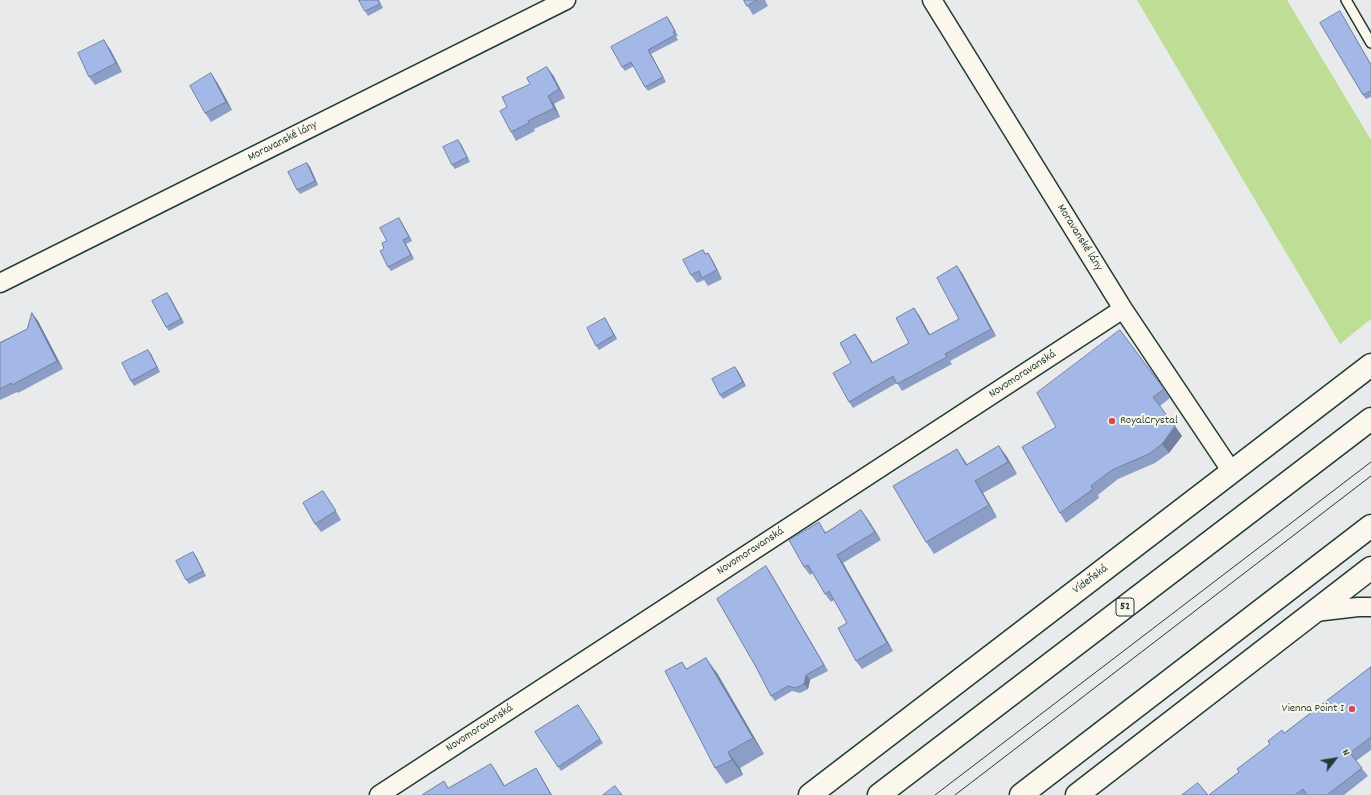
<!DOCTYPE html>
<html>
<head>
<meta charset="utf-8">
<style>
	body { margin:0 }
	#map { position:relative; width:1371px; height:795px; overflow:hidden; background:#e9eaeb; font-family:Dekko,sans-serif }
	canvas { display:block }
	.north { position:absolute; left:1315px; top:739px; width:40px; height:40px; -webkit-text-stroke:3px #fbf7ec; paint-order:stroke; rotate:59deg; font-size:11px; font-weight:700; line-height:16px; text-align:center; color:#1f3d34 }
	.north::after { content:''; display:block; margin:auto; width:14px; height:18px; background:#1f3d34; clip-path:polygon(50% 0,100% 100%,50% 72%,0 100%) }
</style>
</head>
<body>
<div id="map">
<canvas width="1371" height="795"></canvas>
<div class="north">N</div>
</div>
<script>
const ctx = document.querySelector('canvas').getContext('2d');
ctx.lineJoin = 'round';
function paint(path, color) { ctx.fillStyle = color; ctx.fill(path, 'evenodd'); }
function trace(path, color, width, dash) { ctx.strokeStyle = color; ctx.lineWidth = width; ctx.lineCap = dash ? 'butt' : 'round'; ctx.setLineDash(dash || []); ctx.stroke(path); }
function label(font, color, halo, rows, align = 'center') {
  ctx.font = font + ' Dekko,sans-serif'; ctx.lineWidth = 4; ctx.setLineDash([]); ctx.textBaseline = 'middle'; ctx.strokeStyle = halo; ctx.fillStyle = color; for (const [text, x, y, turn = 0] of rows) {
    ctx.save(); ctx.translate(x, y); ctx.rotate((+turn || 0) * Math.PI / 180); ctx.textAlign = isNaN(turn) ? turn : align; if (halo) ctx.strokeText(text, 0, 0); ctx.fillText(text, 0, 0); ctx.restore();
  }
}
paint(new Path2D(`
	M1137,0H1287L1371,140V319L1340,344Z`), '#bedd95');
const service = new Path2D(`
	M1346,0L1371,43`);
const minor = new Path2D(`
	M932,0L1123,309L1232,472
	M0,283L566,0
	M1315,612L1358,607H1371
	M379,795L1123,309`);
const tertiary = new Path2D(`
	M810,795L1371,365
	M1077,795L1371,568`);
const trunk = new Path2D(`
	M879,795L1371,419
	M1021,795L1371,526`);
trace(service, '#1f3d34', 12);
trace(minor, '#1f3d34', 21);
trace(tertiary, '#1f3d34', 25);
trace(trunk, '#1f3d34', 25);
trace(service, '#fbf7ec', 9);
trace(minor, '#fbf7ec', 18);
trace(tertiary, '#fbf7ec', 22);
trace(trunk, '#fbf7ec', 22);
trace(new Path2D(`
	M935,795L1371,462
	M955,795L1371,476`), '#1f3d34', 1);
paint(new Path2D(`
	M379,0L383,8L368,16L365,11Z
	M744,0H765L768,6L753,15Z
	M1342,16L1371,64V97L1366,99L1363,95Z
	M667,17L670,21L678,36H676L678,40L651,54L666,82L648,91L645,87L634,66L625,71L622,67Z
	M110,49L122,72L95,85L89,77Z
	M553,75L565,98L554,104L560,117L534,129L535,131L516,141L511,132Z
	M217,82L232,110L211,122L205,113Z
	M461,144L470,162L455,169L452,165Z
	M307,163L310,167L318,185L300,194L297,190Z
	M399,218L402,223L412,241L406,244L414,259L391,271L388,267L384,249L387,241Z
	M703,250L705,254L708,253L713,261L722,279L708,286L704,280L697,283L691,275Z
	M962,273L996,336L950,361L952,364L902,391L897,383L853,408L849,402L851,363L855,334L860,341L873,363L909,343L919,315L930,335L959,319Z
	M170,297L184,323L169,331L166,327Z
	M32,313L38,321L63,369L18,393L17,392L0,400V341V342L27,329Z
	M605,318L617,339L599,350L596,346Z
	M151,354L160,372L134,386L131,381Z
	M738,371L746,386L723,399L720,395Z
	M1164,389L1170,398L1160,406L1182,436L1169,453L1155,463L1118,479L1098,495L1099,498L1066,523L1060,513L1022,447Z
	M999,446L1007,457L1017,474L983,493L997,517L934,554L926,542L965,461L967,464Z
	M329,499L341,520L321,532L315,524Z
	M867,518L881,540L843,563L893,651L862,669L856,661L847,623L834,600L831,602L825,594L813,573L810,575L804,567L824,530L825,532Z
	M193,552L206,576L189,584L186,580Z
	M770,572L828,671L810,680L808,689L800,693L792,691L775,701L771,696L756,667Z
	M682,662L686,668L717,673L764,754L740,768L743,775L726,784L715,768Z
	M1371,667V750L1356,761L1368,776L1344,795H1209L1239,772L1270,744Z
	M578,705L603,743L561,771L535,732Z`), '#8c9ec6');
paint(new Path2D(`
	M667,17L670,21L678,36L675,31Z
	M104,40L110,49L122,72L116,63Z
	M648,50L651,54L666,82L663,77Z
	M547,67L553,75L565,98L559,89Z
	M211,73L217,82L232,110L226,102Z
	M548,96L554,104L560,117L554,108Z
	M458,140L461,144L470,162L467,157Z
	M307,163L310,167L318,185L315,181Z
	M399,218L402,223L412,241L409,237Z
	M403,240L406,244L414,259L411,255Z
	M708,253L713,261L722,279L717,270Z
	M957,266L962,273L996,336L991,329Z
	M167,293L170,297L184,323L181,319Z
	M914,308L919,315L934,342L929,335Z
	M32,313L38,321L63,369L57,361Z
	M605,318L608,323L617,339L614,335Z
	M855,334L860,341L877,370L872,363Z
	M148,350L151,354L160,372L157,367Z
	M735,367L738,371L746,386L743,382Z
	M1175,426L1182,436L1169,453L1162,444Z
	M999,446L1007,457L1017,474L1008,462Z
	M957,449L965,461L974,477L966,465Z
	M975,481L983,493L997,517L989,505Z
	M861,510L867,518L881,540L875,532Z
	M193,552L196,556L206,576L203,571Z
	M837,555L843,563L893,651L887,643Z
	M766,566L770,572L828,671L824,665Z
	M706,658L717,673L764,754L753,738Z
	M806,675L810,680L808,689L804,684Z
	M728,752L740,768L743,775L732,760Z
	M491,764L496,771L509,793L504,786Z
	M536,768L541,776L552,795H551Z`), '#7281a1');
const building = new Path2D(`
	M359,0H378L380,4L365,11Z
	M744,0H757L747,6Z
	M1340,11L1371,65V91L1363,95L1320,23Z
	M667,17L675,31L673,32L675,35L648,50L663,77L645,87L631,62L622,67L611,47Z
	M104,40L116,63L89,77L78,53Z
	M547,67L559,89L548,96L554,108L528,121L529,123L511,132L500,111L507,107L502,97L530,84L527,78Z
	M211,73L226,102L205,113L190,86Z
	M458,140L467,157L452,165L443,147Z
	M307,163L315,181L297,190L288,172Z
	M399,218L409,237L403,240L411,255L388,267L380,251L384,249L382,243L387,241L380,228Z
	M703,250L705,254L708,253L717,270L702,278L699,271L691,275L683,260Z
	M957,266L991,329L945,354L947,357L897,384L893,376L849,402L833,373L851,363L840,343L855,334L872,363L909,343L896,318L914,308L929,335L959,319L937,278Z
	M167,293L181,319L166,327L152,301Z
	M32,313L57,361L12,385L11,383L0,389V343L27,329Z
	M605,318L614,335L596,346L587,328Z
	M1120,330L1164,389L1153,397L1175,426L1162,444L1149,454L1112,470L1091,486L1093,489L1060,513L1022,447L1056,427L1037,393Z
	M148,350L157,367L131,381L122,363Z
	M735,367L743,382L720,395L712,379Z
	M999,446L1008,462L975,481L989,505L926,542L893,486L957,449L966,465Z
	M323,491L336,511L315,524L303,503Z
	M861,510L875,532L837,555L887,643L856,661L838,628L847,623L829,591L825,594L808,565L804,567L789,540L819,522L825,533Z
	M193,552L203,571L186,580L176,561Z
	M766,566L824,665L806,675L804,684L796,688L788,686L771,696L756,667L717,599Z
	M706,658L753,738L728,752L732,760L715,768L665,671L682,662L686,669Z
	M1371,667V737L1350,753L1362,768L1327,795H1307L1303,789L1295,795H1209L1239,772L1237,769L1270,744L1268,741L1282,730L1284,733Z
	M578,705L600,739L558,767L535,732Z
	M491,764L504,786L536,768L551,795H422L444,781L448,788Z
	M1198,783L1208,795H1182Z
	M615,786L622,795H603Z`);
paint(building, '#a3b8e6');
trace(building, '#7281a1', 1);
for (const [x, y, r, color] of [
	[1112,421,4,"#d1495b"],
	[1352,709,4,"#d1495b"]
]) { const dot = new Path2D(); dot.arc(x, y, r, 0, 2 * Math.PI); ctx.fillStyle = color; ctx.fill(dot); trace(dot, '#fbf7ec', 1.5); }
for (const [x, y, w] of [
	[1125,607,18]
]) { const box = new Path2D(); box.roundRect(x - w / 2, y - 9, w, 18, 3); ctx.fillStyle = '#fbf7ec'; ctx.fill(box); trace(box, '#1f3d34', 1); }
label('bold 11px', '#1f3d34', null, [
	["52",1125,607]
]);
label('12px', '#1f3d34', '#fbf7ec', [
	["Moravanské lány",283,142,-27],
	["Moravanské lány",1079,238,58],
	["Novomoravanská",1023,375,-33],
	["Novomoravanská",751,552,-33],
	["Vídeňská",1091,580,-37],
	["Novomoravanská",480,729,-33]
]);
label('12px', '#1f3d34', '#fbf7ec', [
	["RoyalCrystal",1120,421],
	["Vienna Point I",1344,709,"right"]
], 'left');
</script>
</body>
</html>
